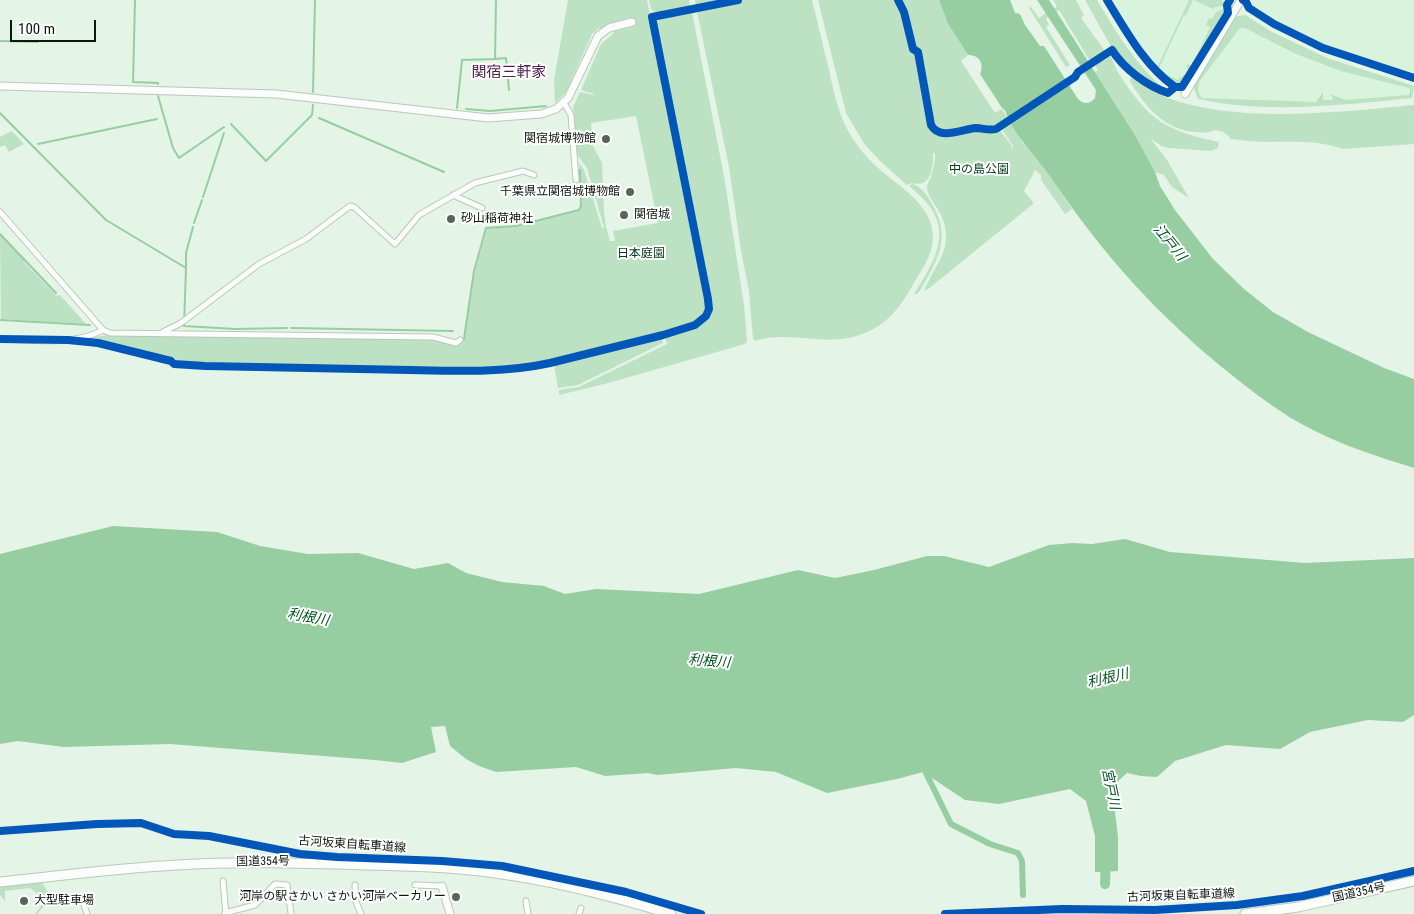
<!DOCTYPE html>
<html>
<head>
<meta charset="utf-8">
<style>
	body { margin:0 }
	#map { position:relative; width:1414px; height:914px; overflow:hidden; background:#e4f4e6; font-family:"Roboto Condensed",sans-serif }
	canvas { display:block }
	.scale { position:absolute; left:10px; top:20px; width:86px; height:22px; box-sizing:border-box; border:2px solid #0d170f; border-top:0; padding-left:6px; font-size:15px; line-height:18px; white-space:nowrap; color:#0d170f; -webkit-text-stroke:4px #fff; paint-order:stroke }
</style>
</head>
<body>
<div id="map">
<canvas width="1414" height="914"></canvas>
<div class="scale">100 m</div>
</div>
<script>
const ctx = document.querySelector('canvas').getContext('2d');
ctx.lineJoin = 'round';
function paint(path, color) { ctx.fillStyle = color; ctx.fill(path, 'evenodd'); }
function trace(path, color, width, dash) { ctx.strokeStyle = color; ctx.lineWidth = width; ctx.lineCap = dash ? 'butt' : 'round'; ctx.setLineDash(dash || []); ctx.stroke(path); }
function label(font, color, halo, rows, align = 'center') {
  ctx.font = font + ' "Roboto Condensed","Noto Sans JP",sans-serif'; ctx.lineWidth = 4; ctx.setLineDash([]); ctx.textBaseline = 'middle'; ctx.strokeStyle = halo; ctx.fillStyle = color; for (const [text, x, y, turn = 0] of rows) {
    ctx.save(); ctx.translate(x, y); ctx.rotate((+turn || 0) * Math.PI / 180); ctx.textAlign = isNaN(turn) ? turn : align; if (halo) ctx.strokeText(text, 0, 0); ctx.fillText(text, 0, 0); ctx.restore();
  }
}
paint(new Path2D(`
	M1108,0H1226L1224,2L1227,12L1183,84L1177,86L1162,74L1143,53Z
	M1252,0H1414V76L1351,57L1311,41L1279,25L1251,8Z
	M1245,15L1272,32L1327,58L1414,86L1412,98L1358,103L1282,106L1217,103L1198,99L1193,86Z`), '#d9f4dd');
paint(new Path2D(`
	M568,0H647L708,300C708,307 707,313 702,319C693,329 646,337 630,340V342L544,364L510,367L430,368L181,362L174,358H167L98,342L82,340L107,335L431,339L461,342L464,339L475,271L487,228L516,227L579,210L582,206L579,162L584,170L602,228H604L587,168L578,156L577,151L573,107L580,92L594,95V94L581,90L601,44L614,33L599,28L592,34L566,92L555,103L554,80ZM636,116L658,223L613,231L615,241H610L606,227L604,212L602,163L593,146L592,139H590V134H592L591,123Z
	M649,0H689L690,7L658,14L651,9Z
	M695,0H812C818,23 823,47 829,70C833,89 837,107 845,125C853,141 864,155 877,167C899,187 934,205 933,239C932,255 923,268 915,281C903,302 891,322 867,332C828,350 793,329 755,341L753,339L749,291L741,251L729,167L697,11L720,7L722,1L696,6Z
	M818,0H939L948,24L968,55L961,61L995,113L1002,109L1009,121L999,129L1012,146L1011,149L1014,147L1001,128L1010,123H1012L1023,143L1047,171L1072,209L1065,214L1041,180V175L1035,170L1024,191L1033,202V204L928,289L924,291C935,264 956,247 941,215C937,207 927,196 927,187C927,183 930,180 931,176C934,168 935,162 935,153H933C933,163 933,178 923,183C918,185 912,182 907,185L881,162L865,145L846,113Z
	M1053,0H1076L1084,15L1081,18L1105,51L1107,52L1089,64L1090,61L1059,10L1056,12L1054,9L1057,6Z
	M1085,0H1097C1117,33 1136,66 1167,91C1161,90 1155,86 1149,83C1115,64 1104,32 1085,0Z
	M1189,0H1193L1186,16L1184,15L1159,68L1167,75L1178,80L1182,76L1186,74L1188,76L1183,84L1177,86L1157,68Z
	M1194,0H1221L1224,2L1225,6L1214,7L1213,9Z
	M1030,6L1039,18L1046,13L1048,17L1046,19L1049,25L1046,27L1075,73L1070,65L1066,67L1029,8Z
	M1226,9L1227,12L1191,71L1187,69V64L1192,66L1210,27L1206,25L1209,18L1212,19L1217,11Z
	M692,12L724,176L744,305L747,341L745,344L608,383L559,395V390L579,387L667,344L664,335C684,329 713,326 710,299L654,25L659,19Z
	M1245,15L1272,32L1327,58L1414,86L1412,98C1342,105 1267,114 1198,99L1193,86L1234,17ZM1240,28H1245L1296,54L1341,71L1409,88L1410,90L1409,95L1345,100L1331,94L1333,100H1323V92L1316,102L1202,98L1198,92L1199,82Z
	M1110,56C1114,62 1115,68 1119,74C1150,121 1164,130 1219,142L1218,148L1211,151L1168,148L1161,146L1150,138L1167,160L1189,198L1172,187L1164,175L1155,172L1135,135L1095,72L1098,70L1094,63L1103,57L1105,60Z
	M1131,77C1143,85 1155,93 1168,98C1238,124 1340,112 1414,105V144L1342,149C1319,140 1294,142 1269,142C1256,142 1243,140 1230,139L1229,136L1223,132L1215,130C1208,133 1204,133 1196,132C1165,131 1144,105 1130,81Z
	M12,131L24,144L9,152L5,145L0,147V137Z
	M912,184C921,186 926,194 931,202C947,229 944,248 929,275C925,281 922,289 917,294H914C932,265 954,233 926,202C921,196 915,191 909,186Z
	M0,233L25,261L24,262L57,296L60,295L86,324L1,319Z
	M661,336L663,343L578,385L558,388L554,364Z
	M41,881L55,903L43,907L37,914H35L45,900L30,888L5,891V901L0,895V885Z`), '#bce2c3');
paint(new Path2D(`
	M939,0H1010L1015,13L1020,14L1025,25L1040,46H1044L1078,99C1084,105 1090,104 1095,98L1096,90L1037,0H1049L1135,135L1155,172L1160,186L1175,210L1213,259L1244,289L1273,312L1308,332L1384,368L1414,379V468C1379,457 1344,446 1311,429C1283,415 1258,396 1233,376C1161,319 1103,255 1052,179C1037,157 1013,135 1005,110L1002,108L980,74C984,64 980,55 968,55L948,24Z
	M113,526L217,532L260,546L308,554L358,553L414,569L448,563L466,573L502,582L544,586L565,594L596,589L699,594L798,570L835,578L874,570L927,556H944L989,567L1049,545L1072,543L1092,544L1125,539L1170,552L1305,563L1414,558V715L1403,722L1368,720L1310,732L1280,749L1226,745L1175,761L1157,777L1141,776L1127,773L1112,787L1118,837V871L1095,872V836L1086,801L1070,789L999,804L965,800L923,772L897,779L827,793L776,772L736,768L657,775L648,773L605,776L576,767L496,772L479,766L466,759L450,746L445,726L431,727L436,752L402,763L375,760L170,744L64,747L18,741L0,744V554Z`), '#96cea1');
trace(new Path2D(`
	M135,0L133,82L158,83V84
	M0,41L38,42
	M495,59L506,58L509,90
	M313,92L315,0
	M158,96L173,148L179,158L224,127
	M457,108L462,60L495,59L496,0
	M466,109L490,111L546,106
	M0,113L106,220L186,268L184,326L235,329L287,328
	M319,118L444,172
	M231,124L266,161L312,115L313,105
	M38,144L157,119
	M203,197L224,133
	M194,223L202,200
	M0,234L56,293
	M186,268V253L193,227
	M0,320L90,325
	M291,328L453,331
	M464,339L474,271L486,228L516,226L579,210L581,206L580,170`), '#96cea1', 2);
trace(new Path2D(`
	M923,767L951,824L990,844L1018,853L1022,861L1023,895`), '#96cea1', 6);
trace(new Path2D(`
	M1105,884L1106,858`), '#96cea1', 10);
const street = new Path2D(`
	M564,103L571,115L576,180
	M453,195L482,208
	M0,212L103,330L110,333L433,337L456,343L460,340
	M163,332L181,323L259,264L306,239L350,206L354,207L395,244L419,215L475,183L523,171L534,175
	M0,339C33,340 73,346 103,330
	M223,881L226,914
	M355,885L356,902L361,914
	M415,885L442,886
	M526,901L528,914
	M83,902L87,914
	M225,913L255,905L275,884L287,885L291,913
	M579,914L581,908`);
const secondary = new Path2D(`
	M0,86L276,94L488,118L541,114L556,109L568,98L598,36L609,28L632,22
	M1185,94L1241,0
	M442,886L450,914`);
const highway = new Path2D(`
	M0,882C59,876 118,868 177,865C240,861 303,863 366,865C409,866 452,867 495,873C555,881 613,896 671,914
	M1245,914L1298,907L1414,881`);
trace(street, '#bbc7bc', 7);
trace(secondary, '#bbc7bc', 9);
trace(highway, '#bbc7bc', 11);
trace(street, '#fbfdfb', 5);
trace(secondary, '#fbfdfb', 7);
trace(highway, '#fbfdfb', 9);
trace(new Path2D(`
	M898,0L904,12L913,49L918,52L931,125C940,141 962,129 976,128C983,128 989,131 996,129L1075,77L1078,72L1112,50C1124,69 1147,86 1168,93L1175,87H1182L1228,13L1227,5L1230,0
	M1107,0C1126,31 1145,66 1175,87
	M1243,0L1246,2L1249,8L1274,24L1323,48L1414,78
	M0,339L68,340L98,343L171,361L174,364L205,366C273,367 341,369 410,370C456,371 505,373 550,363L663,335L695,325L706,316L709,309L708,299L652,17L738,0
	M0,831L97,824L141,823L174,834L209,836L300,854L337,857L442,861L502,866L626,892L701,914
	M945,914L1062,909L1155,910L1237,905L1303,896L1414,871`), '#0057b8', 8);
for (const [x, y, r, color] of [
	[606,139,5,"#58645a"],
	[630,192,5,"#58645a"],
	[624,215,5,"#58645a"],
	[451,219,5,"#58645a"],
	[456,897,5,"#58645a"],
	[24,901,5,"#58645a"]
]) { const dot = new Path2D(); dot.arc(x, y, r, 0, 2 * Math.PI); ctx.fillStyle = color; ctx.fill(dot); trace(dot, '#fff', 2); }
label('12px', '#0d170f', '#fff', [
	["関宿城博物館",596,139],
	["千葉県立関宿城博物館",620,192],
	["関宿城",634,215,"left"],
	["砂山稲荷神社",461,219,"left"],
	["河岸の駅さかい さかい河岸ベーカリー",446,897],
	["大型駐車場",34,901,"left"]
], 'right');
label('12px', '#07401b', '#fff', [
	["中の島公園",979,170],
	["日本庭園",641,254]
]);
label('12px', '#0d170f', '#fff', [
	["古河坂東自転車道線",352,845,4],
	["国道354号",263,862,-1],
	["国道354号",1359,893,-12],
	["古河坂東自転車道線",1181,896,-2]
]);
label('italic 14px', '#005824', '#fff', [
	["江戸川",1169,243,51],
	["利根川",308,618,10],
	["利根川",709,662,5],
	["利根川",1108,679,-13],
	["宮戸川",1110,789,78]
]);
label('15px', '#502051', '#fff', [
	["関宿三軒家",509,73]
]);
</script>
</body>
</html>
